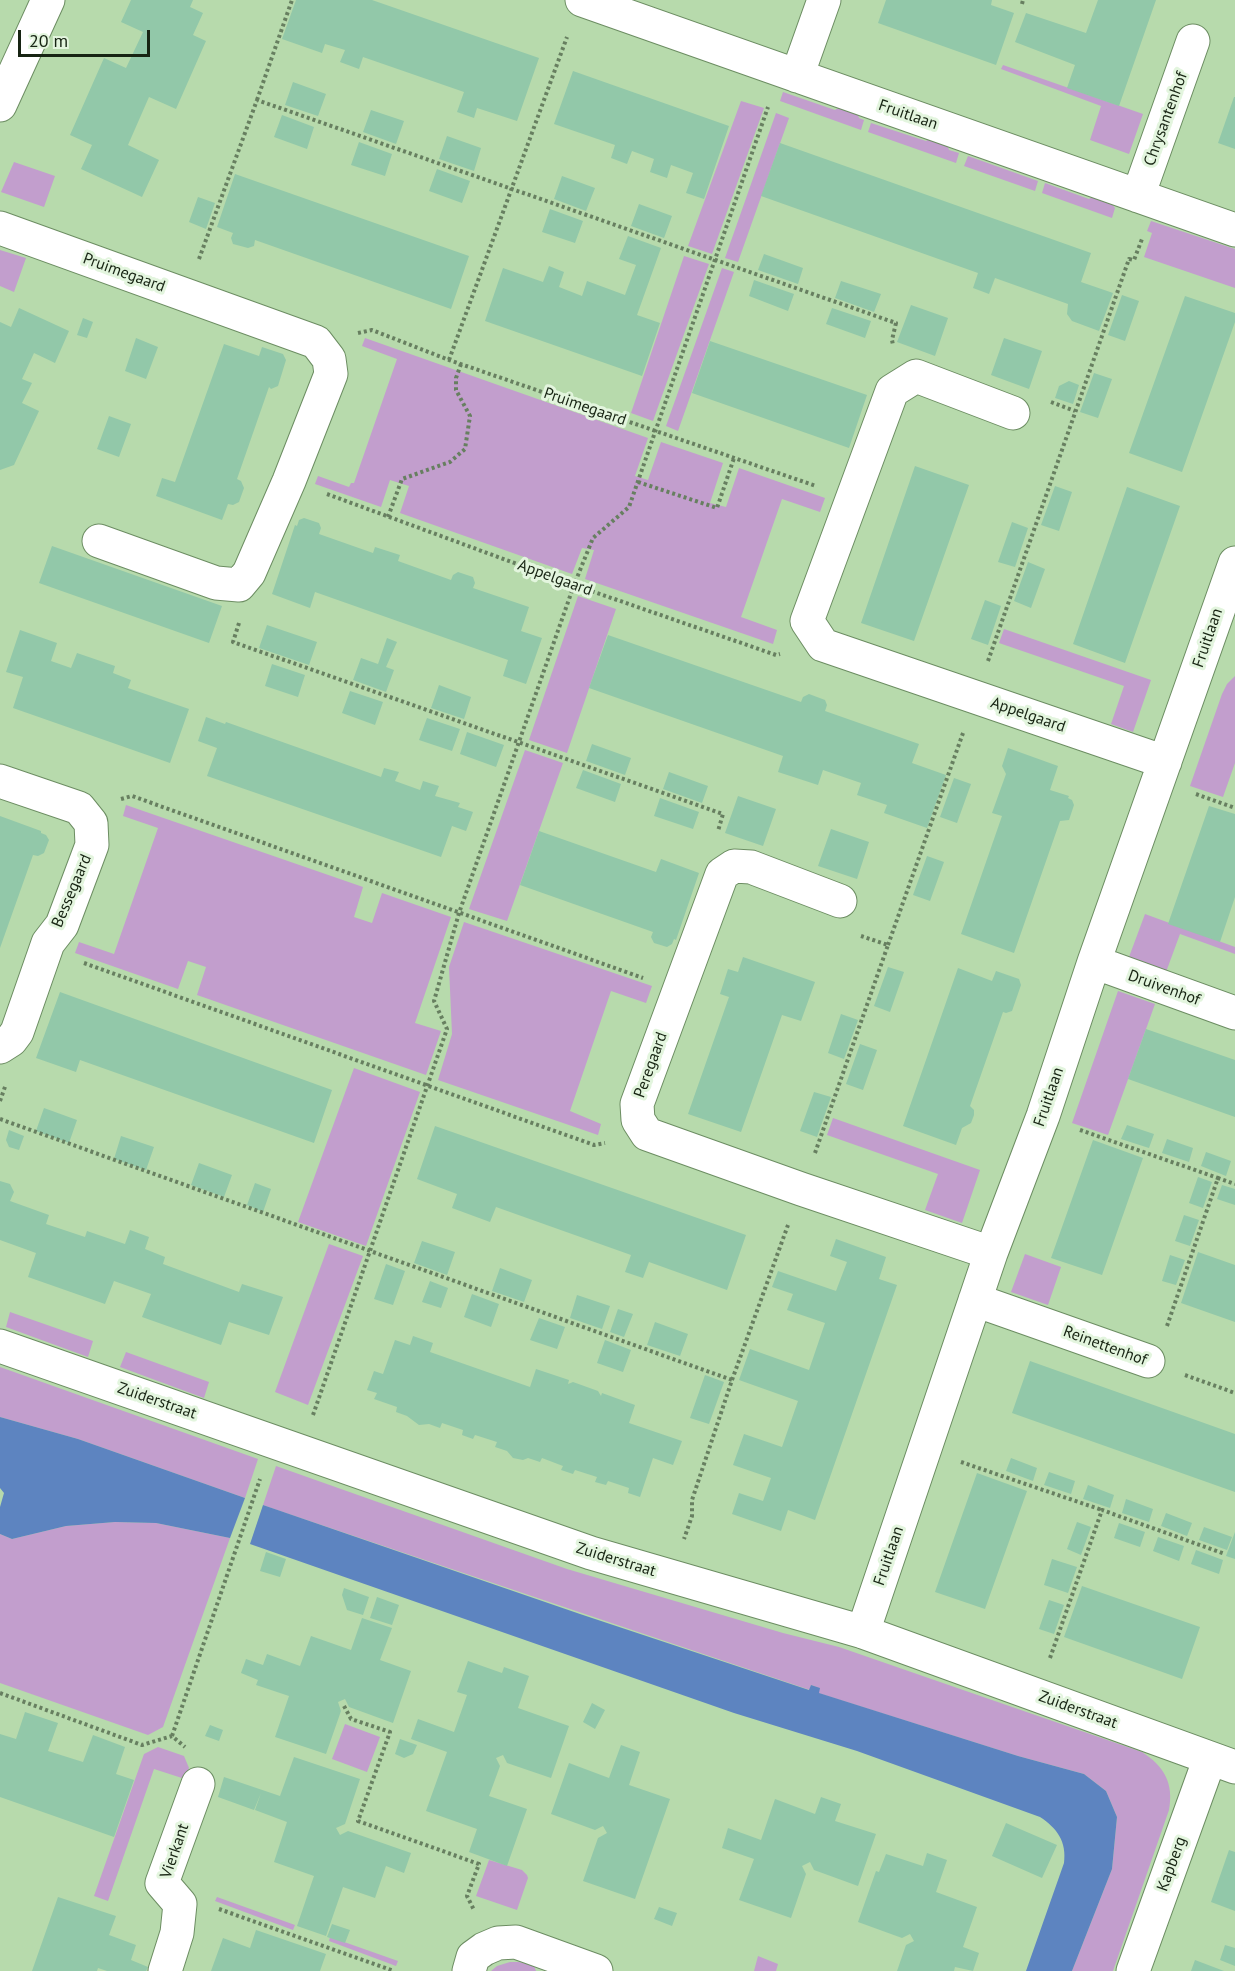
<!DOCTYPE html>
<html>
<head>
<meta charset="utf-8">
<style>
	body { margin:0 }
	#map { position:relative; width:1235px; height:1971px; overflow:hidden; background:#b7daac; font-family:"PT Sans",sans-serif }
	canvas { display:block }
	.scale { position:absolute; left:18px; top:30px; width:132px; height:27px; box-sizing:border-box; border:3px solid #172413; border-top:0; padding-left:8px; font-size:18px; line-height:21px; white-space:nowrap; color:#172413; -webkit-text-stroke:4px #e3f5de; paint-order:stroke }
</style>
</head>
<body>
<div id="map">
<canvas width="1235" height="1971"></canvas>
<div class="scale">20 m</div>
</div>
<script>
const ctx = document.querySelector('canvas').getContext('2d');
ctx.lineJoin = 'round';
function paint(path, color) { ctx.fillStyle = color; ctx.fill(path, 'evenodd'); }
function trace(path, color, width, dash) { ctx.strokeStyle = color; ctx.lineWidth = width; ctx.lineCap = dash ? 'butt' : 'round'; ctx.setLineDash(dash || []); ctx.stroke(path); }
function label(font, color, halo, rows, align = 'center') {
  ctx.font = font + ' "PT Sans",sans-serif'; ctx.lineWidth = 6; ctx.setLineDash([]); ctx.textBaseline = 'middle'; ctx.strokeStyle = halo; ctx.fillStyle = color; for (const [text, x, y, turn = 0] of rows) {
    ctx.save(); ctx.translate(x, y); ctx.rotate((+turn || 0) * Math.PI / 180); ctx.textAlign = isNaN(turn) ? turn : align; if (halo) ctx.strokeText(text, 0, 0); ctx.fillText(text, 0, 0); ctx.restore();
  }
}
paint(new Path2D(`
	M1003,65L1143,114L1129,154L1090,140L1101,106L1001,69Z
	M783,92L835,110L843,105L856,110L859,118L864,120L861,130L780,101Z
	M741,101L764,108L712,254L688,246Z
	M776,113L789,118L738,262L725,258Z
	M871,123L926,141L932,137L946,142L949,150L959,153L956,163L868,132Z
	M968,156L1038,181L1035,191L964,166Z
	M14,162L55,176L44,207L1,192Z
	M1045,183L1089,199L1096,195L1109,200L1115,208L1112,218L1042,193Z
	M1151,221L1235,249V288L1144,257L1152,233L1147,231Z
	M0,250L26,258L14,292L0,286Z
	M684,256L709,264L653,421L631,413Z
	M722,268L734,272L678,431L666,426Z
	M365,338L648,438L635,476L648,480L661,442L723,463L710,503L726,507L739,468L825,498L820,512L782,499L741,617L777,630L773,644L585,579L594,550L582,548L572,574L400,513L409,486L390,480L381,507L315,484L318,476L349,487L351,483H354L397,359L362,346Z
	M578,596L616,609L567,753L529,740Z
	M1004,629L1151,680L1133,732L1111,724L1124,686L999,643Z
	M1235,676V763L1223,797L1190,786L1222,694L1227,684Z
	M525,750L563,763L507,921L469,909Z
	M126,805L363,887L354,917L372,923L382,893L451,917L415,1023L441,1031L426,1075L197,995L206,967L188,961L178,989L75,953L79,942L114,954L158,828L123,816Z
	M1145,914L1235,947V954L1180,934L1166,972L1129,957Z
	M464,922L652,986L646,1003L611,991L570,1111L601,1124L598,1135L438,1080L452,1034L449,967Z
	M1118,991L1155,1004L1108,1135L1072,1123Z
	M354,1068L420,1092L366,1246L298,1222Z
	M833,1118L980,1170L962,1223L925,1210L938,1174L827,1135Z
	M329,1244L363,1256L308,1405L275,1392Z
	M1025,1254L1061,1267L1048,1305L1011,1292Z
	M10,1312L93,1341L88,1357L6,1327Z
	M126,1352L209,1382L204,1398L120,1367Z
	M0,1367L258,1459L245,1498L78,1439L0,1417Z
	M276,1466L567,1569L783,1633L839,1647L1142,1752C1164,1766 1174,1783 1169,1810L1113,1971H1072L1112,1869L1117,1817L1106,1791L1084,1774L1018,1756L818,1693L819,1688L811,1685L810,1690L277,1510L263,1505Z
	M115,1522L156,1523L230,1538L163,1727L148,1735L0,1683V1534L12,1539L66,1526Z
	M345,1724L380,1737L367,1772L332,1759Z
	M158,1747L184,1756L189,1768L185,1779L154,1769L108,1901L94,1896L144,1754Z
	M489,1860L522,1870L527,1875L528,1878L517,1910L476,1896Z
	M217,1897L295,1925L293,1930L215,1901Z
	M330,1937L398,1961L396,1966L329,1941Z
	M758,1956L778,1964L776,1971H754Z
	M510,1962H519L534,1966L536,1971H491L497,1966Z`), '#c29ecd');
paint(new Path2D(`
	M0,1417L78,1439L245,1498L230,1538L156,1523L115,1522L66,1526L12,1539L0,1534V1507L4,1493L0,1488Z
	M263,1505L580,1614L809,1690L811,1685L820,1688L819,1693L1018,1756L1084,1774L1106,1791L1117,1817L1112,1869L1072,1971H1026L1064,1863C1067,1842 1057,1828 1040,1817L857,1751L734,1713L250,1544Z`), '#5d84c0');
paint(new Path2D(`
	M131,0H193L190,7L203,13L193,35L206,41L176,109L149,97L128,145L159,160L142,197L81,169L92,145L70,135L104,58L126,68L143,32L121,22Z
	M296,0H372L539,58L517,121L477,108L474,118L457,112L464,92L363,57L359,69L340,62L345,50L325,44L322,53L282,39Z
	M886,0H992L991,5L1014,13L996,65L878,23Z
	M1098,0H1156L1119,106L1067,88L1075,65L1015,42L1026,13L1086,33Z
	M573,71L729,126L704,199L686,193L693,173L671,165L667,178L650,172L654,159L632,151L627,164L611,158L615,145L554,124Z
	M293,82L326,94L318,116L285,105Z
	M1234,97H1235V149L1218,143Z
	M371,110L404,121L396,144L363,132Z
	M282,115L314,127L307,149L274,137Z
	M447,136L481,148L474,171L439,159Z
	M359,142L392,154L385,176L351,165Z
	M780,143L1091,253L1081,282L1113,293L1099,331L1072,321L1067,314L1068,304L995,278L989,294L973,288L978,273L761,196Z
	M437,169L470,181L462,203L429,191Z
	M235,174L469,256L451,309L255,240L254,246L248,248L233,244L231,238L233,233L217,227Z
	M562,176L595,188L586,211L554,199Z
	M198,197L215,203L206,229L189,222Z
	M639,204L672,216L664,238L631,226Z
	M550,209L583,221L575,243L542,232Z
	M628,236L661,248L637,315L660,323L642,376L485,321L503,268L543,282L549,266L564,272L559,287L582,296L587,281L625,295L636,265L619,259Z
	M764,254L803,268L798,284L758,270Z
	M754,280L794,294L788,311L749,296Z
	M841,281L881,294L874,312L835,298Z
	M1122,295L1139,301L1125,341L1108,335Z
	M1185,296L1235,313V322L1182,472L1129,453Z
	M911,305L948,318L935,356L897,342Z
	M19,308L69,331L55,363L34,353L22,379L32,383L22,403L39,411L14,465L0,470V322L11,327Z
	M832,308L871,321L865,338L826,324Z
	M83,318L93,322L87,338L77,335Z
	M136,338L158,347L146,379L125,371Z
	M1004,338L1042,351L1029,389L991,375Z
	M710,341L867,395L849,448L692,393Z
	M224,344L259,356L262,347L283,354L286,360L278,386L271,389L269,387L237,479L241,481L244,488L239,502L233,505L228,504L222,520L156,496L162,478L175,482Z
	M1094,373L1112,379L1098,418L1080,412Z
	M1069,381L1079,385L1073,404L1055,398L1059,386Z
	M109,416L131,424L119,457L97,449Z
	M915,466L969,485L914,641L861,623Z
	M1055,486L1072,492L1059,531L1041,525Z
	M1127,487L1180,506L1125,663L1073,644Z
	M304,518L319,523L321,528L319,534L373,553L375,547L400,555L398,561L451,580L453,575L458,572L473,577L475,583L473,588L529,607L521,631L542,638L526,684L503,676L508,660L315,592L310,608L272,594L295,525L297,526L299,520Z
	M1012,522L1028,528L1015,567L998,562Z
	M52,546L222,606L209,643L39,583Z
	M1028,562L1045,569L1031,608L1014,601Z
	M985,600L1001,606L988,645L971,639Z
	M267,625L317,642L309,665L259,648Z
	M20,630L57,643L51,661L71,668L77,653L115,666L113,673L131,680L128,688L189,709L170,763L13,708L23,677L6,672Z
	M608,635L801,702L803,697L809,694L825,700L827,705L825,711L919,744L912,763L946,775L927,828L884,813L887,805L857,795L861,783L823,770L818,785L778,772L783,756L589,688Z
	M387,638L397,642L386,667L394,670L386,692L353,680L361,658L378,664Z
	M272,664L305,675L298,697L265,686Z
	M439,685L471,697L464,719L431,708Z
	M350,691L383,702L375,725L342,713Z
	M206,717L225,724L226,722L381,777L384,768L399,772L395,781L420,790L423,781L439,786L435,796L460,803L458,807L473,812L466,831L452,826L441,857L207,776L217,748L198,741Z
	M427,718L460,729L452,751L419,740Z
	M467,732L504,745L496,767L460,754Z
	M592,744L631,758L625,775L586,761Z
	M1008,748L1058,766L1050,790L1069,796L1068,798L1072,800L1074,805L1069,820L1060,821L1014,953L961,934L1002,816L992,813L1006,774L1002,766Z
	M583,770L621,784L615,802L576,788Z
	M669,772L708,786L702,803L663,789Z
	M954,778L971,784L957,823L940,817Z
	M738,796L776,809L763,846L725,833Z
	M660,798L699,812L693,829L654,816Z
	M1209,806L1235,814V897L1220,942L1168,924Z
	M0,816L41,831V833L46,835L49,840L44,853L38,856L33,855L0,948Z
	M831,829L869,842L857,879L818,866Z
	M539,831L656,872L661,859L699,873L676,940L674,939L672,944L667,947L654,943L651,937L653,932L520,885Z
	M927,856L944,862L930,901L913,895Z
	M743,957L815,982L801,1021L782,1015L741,1132L688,1114L729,997L720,994L728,969L738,972Z
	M888,967L904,972L890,1012L874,1006Z
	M958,968L992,981L996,971L1019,979L1021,985L1012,1011L1006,1013L1003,1012L970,1106L974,1110V1115L971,1123L962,1128L956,1145L903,1126Z
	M60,992L332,1090L314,1143L80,1060L76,1072L36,1058Z
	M841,1014L858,1020L844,1059L828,1053Z
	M1146,1029L1235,1060V1117L1128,1079Z
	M860,1044L877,1050L863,1090L846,1084Z
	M814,1092L831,1097L817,1137L800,1131Z
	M44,1108L77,1120L69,1143L36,1131Z
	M1127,1125L1154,1134L1149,1148L1121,1139Z
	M435,1126L746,1235L727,1290L649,1262L643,1278L625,1272L631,1255L496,1207L490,1222L452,1208L457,1194L417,1179Z
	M9,1130L24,1136L19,1150L9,1147L6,1140Z
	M121,1136L154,1147L146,1170L114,1159Z
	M1167,1139L1193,1148L1189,1162L1162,1153Z
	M1093,1140L1143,1158L1102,1275L1051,1258Z
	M1206,1152L1231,1161L1226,1176L1201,1166Z
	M199,1163L232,1175L224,1197L191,1185Z
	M1198,1177L1212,1182L1203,1208L1189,1203Z
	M0,1181L10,1184L14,1192L10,1201L49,1215L46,1224L85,1237L87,1231L125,1244L130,1230L149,1237L145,1249L165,1257L163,1264L239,1292L242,1284L283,1297L269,1335L229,1322L221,1345L142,1317L151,1294L114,1281L105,1304L28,1277L36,1253L0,1240Z
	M255,1183L271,1189L263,1212L247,1205Z
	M1222,1185L1235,1189V1205L1217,1199Z
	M1184,1215L1199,1220L1190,1246L1175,1241Z
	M836,1239L886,1257L879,1279L897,1285L815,1520L788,1510L781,1531L732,1514L739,1493L763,1501L771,1478L733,1465L744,1434L782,1447L798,1401L739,1380L750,1349L809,1370L825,1323L787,1310L793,1294L772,1287L778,1271L836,1291L847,1262L830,1256Z
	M422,1241L455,1252L447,1275L414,1263Z
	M1198,1252L1235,1265V1322L1181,1303Z
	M1170,1255L1185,1260L1176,1285L1162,1281Z
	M386,1264L405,1271L393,1305L374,1299Z
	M500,1268L532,1280L524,1302L492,1291Z
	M430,1281L448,1288L441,1308L422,1302Z
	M472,1294L499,1304L491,1327L464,1317Z
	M577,1295L610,1306L602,1329L570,1318Z
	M618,1309L633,1314L624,1337L610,1332Z
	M539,1318L565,1327L557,1349L530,1340Z
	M655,1322L688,1334L680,1356L647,1345Z
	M413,1336L433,1343L430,1352L530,1387L536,1369L569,1380L568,1384L573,1382L598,1391L601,1396L602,1393L635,1405L629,1423L682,1441L673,1465L653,1458L640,1497L628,1493L629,1488L608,1481L606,1485L595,1482L597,1477L575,1470L573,1474L561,1470L563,1466L542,1458L540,1462L528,1458L523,1460L513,1458L507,1451L495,1447L497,1442L475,1435L473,1439L462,1435L463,1430L442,1423L440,1428L429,1424L419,1425L407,1416L396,1412L397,1407L374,1399L377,1393L367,1390L374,1371L383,1374L395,1340L410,1345Z
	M605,1340L631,1350L623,1372L597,1363Z
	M1030,1361L1235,1434V1492L1012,1413Z
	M705,1375L724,1382L709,1424L690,1418Z
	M1011,1458L1037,1468L1033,1481L1006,1471Z
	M1049,1472L1075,1481L1071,1494L1044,1485Z
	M977,1473L1027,1491L985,1609L935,1592Z
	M1088,1485L1114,1495L1110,1508L1083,1499Z
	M1126,1499L1153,1509L1149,1522L1122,1513Z
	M1166,1513L1192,1523L1187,1536L1161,1526Z
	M1077,1522L1091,1527L1081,1555L1067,1549Z
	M1119,1523L1145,1532L1140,1547L1114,1538Z
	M1204,1527L1232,1537L1227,1550L1199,1540Z
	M1235,1532V1559L1226,1556Z
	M1158,1537L1184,1546L1179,1561L1153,1551Z
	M1196,1550L1223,1560L1219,1574L1191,1564Z
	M266,1552L286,1559L280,1577L260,1571Z
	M1052,1559L1077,1567L1068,1593L1044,1585Z
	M1082,1586L1200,1627L1182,1679L1064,1637Z
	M344,1588L369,1597L363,1615L347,1610L342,1595Z
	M377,1597L399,1605L392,1625L370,1618Z
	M1049,1600L1064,1605L1054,1634L1039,1629Z
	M362,1618L392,1628L380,1660L411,1671L393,1723L349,1707L345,1699L338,1702L341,1711L326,1754L275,1737L289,1696L256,1685L258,1680L241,1673L246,1659L263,1665L267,1654L300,1666L311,1636L351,1650Z
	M468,1661L502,1673L504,1667L529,1676L518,1708L569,1726L551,1778L507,1763L503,1755L496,1758L500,1766L489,1796L527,1809L507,1866L469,1852L477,1829L426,1811L447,1752L411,1739L418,1719L454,1732L467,1695L457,1692Z
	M592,1703L605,1710L595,1729L583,1722Z
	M25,1712L58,1723L48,1751L83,1762L93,1735L125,1747L116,1774L134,1780L114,1837L0,1797V1734L16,1739Z
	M210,1725L223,1730L219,1741L205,1736Z
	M400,1739L417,1745L413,1754L404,1758L395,1754Z
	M621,1745L640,1752L629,1785L670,1799L635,1899L583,1881L598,1838L607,1833L603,1826L595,1830L551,1814L569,1763L609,1778Z
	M294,1757L360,1779L345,1824L336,1828L340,1835L348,1831L411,1853L404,1873L386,1866L375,1898L343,1887L326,1936L297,1926L314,1876L274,1862L287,1822L255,1810L261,1793L254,1810L218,1797L224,1777L280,1796Z
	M821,1797L841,1804L835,1821L876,1834L858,1886L814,1870L810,1862L802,1866L806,1874L791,1918L739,1900L754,1859L722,1848L728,1828L761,1840L775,1799L815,1814Z
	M1006,1823L1057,1845L1042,1878L992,1856Z
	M1229,1850L1235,1852V1911L1211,1902Z
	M927,1853L947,1860L936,1892L977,1907L963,1947L979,1953L973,1971L955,1967L954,1971H897L906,1945L914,1941L910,1934L902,1938L858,1922L876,1871L879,1872L886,1854L923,1866Z
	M58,1897L116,1916L109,1935L136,1945L131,1960L148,1967L146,1971H107L98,1968L97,1971H32Z
	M659,1907L677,1913L672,1926L654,1919Z
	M332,1924L350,1930L345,1943L327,1937Z
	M256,1930L326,1954L320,1971H211L223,1938L250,1948Z
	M1225,1945L1235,1948V1966L1220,1960Z
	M1195,1960L1224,1971H1191Z`), '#92c8a9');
const minor = new Path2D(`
	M582,0L1235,230
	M797,76L824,0
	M0,105L48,0
	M1138,196L1193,41
	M0,228L316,342L329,359L331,374L289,481L249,573L239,585L216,583L99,541
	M1013,413L916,376L892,391L807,621L823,645L1165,762
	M0,781L79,808L91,823L92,845L62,925L48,943L17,1032L11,1040L0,1047
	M840,901L751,867L734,866L722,874L637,1104L638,1120L647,1134L801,1189L991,1253
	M1094,962L1235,1013
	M975,1300L1148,1361
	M0,1346L591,1553L863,1632L1235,1767
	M863,1632L991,1253L1043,1116L1094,962L1235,563
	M165,1971L177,1933L180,1904L162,1883L198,1784
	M469,1971L473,1957L484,1949L498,1943L516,1942L596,1971
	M1133,1971L1210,1758`);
trace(minor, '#6c8d62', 35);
trace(new Path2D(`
	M1022,4L1023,0
	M257,100L292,0
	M199,259L257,100L896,323L892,340L893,345
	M358,333L372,330L449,360L816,486
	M449,360L567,37
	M1051,402L1075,411
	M638,482L717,508L734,458
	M327,494L574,585L776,655L780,654
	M388,517L402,479L450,462L465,449L470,416L456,390V378L461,364
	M239,623L233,642L723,814L718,831
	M988,661L1129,259L1134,260L1142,239
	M1196,794L1235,808
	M121,799L132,796L643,978
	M888,945L963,733
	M84,963L594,1145L605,1143
	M0,1101L6,1084
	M0,1119L732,1380L692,1500V1516L684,1539
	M1080,1130L1218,1178
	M815,1153L888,945L861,936
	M1167,1326L1218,1178L1235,1184
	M1185,1375L1235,1393
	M732,1380L788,1225
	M313,1415L447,1029L434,1001L459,913L574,585L593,538L629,507L768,107
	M961,1462L1102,1510
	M1050,1658L1102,1510L1225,1554
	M0,1693L142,1745L172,1736L185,1747
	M344,1706L351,1719L390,1732L358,1821L479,1864L467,1896L474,1910
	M172,1736L260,1479
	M219,1909L394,1971`), '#677f60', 4, [3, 3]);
trace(minor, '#fff', 33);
label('16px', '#172413', '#e3f5de', [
	["Fruitlaan",908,115,19],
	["Chrysantenhof",1166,119,-70],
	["Pruimegaard",124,273,20],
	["Pruimegaard",585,407,19],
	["Appelgaard",555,578,20],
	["Fruitlaan",1208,638,-71],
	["Appelgaard",1028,715,19],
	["Bessegaard",72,891,-67],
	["Druivenhof",1164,988,20],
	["Peregaard",651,1065,-70],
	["Fruitlaan",1049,1097,-71],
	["Reinettenhof",1105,1346,20],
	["Zuiderstraat",157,1401,19],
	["Fruitlaan",889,1556,-71],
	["Zuiderstraat",616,1560,17],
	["Zuiderstraat",1078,1710,20],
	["Vierkant",175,1851,-71],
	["Kapberg",1172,1864,-70]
]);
</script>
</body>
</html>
